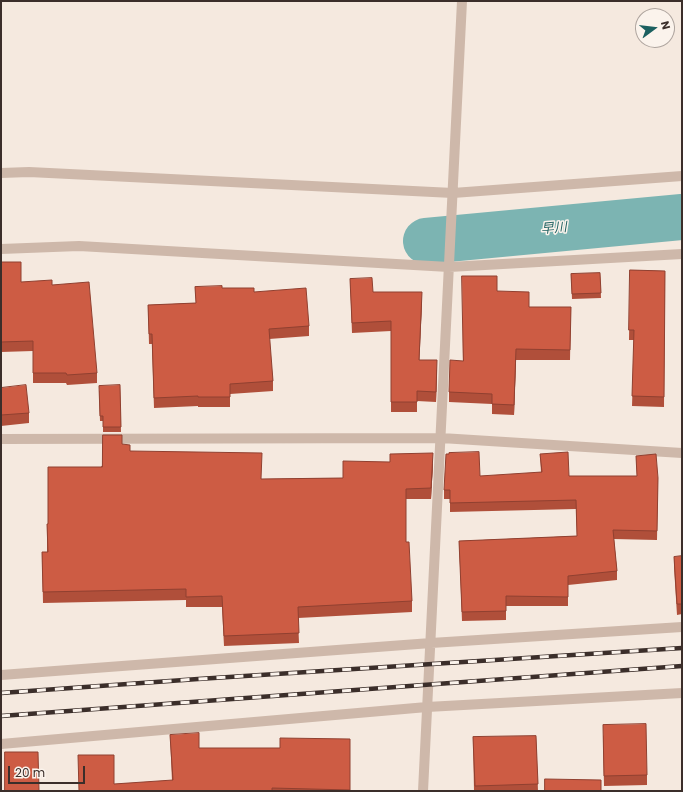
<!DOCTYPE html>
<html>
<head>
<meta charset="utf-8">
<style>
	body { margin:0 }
	#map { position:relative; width:683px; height:792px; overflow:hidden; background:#f5e9df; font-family:Poppins,sans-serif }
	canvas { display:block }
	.frame { position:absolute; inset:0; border:2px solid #3b2e2a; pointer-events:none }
	.north { position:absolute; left:635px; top:8px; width:40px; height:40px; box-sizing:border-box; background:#fbf3ec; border:1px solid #aea49e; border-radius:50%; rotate:75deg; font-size:11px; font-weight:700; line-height:16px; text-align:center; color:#3b2e2a }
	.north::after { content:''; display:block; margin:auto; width:14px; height:18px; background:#1c6060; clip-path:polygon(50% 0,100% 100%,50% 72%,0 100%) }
	.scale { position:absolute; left:8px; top:766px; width:77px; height:18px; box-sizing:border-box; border:2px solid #3b2e2a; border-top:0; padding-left:5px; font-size:12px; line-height:14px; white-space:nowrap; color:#3b2e2a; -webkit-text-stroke:3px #fbf3ec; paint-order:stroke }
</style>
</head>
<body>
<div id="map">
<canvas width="683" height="792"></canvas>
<div class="frame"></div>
<div class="north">N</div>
<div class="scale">20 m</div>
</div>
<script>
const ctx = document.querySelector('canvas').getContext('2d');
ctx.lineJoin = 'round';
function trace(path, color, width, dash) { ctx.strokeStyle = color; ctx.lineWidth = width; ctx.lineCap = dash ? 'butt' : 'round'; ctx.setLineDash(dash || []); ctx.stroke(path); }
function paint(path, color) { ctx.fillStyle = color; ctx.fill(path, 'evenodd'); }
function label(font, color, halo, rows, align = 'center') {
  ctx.font = font + ' Poppins,"Noto Sans JP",sans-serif'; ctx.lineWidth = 3; ctx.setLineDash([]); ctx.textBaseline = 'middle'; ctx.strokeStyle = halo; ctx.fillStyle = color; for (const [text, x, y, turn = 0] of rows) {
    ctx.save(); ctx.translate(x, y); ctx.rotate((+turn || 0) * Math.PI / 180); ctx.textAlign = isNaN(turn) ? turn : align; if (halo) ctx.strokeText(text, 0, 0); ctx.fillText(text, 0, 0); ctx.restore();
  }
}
trace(new Path2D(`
	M426,241L682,217`), '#7cb4b2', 46);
trace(new Path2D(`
	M1,173L29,172L453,193L682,176
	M1,249L79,246L449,267L682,254
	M1,439L441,438L682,453
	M1,675L431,643L682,627
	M1,744L427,707L682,693
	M423,791L462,1`), '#ceb8aa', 10);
const rail = new Path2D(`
	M1,693L198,679L682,648
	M1,716L682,666`);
trace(rail, '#3b2e2a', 4.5);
trace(rail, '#fbf3ec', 3, [9]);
paint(new Path2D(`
	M1,262L21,282L52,285L97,373V383L67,385L66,383H33V351L1,352Z
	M630,270L665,271L664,407L632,406L634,340H629Z
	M600,273L601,298L572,299L571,274Z
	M350,279L373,292L422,302L419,360L437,370L436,402L417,401V412H391V331L352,333Z
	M195,287L222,288L254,292L309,326V336L269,339L273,381V391L230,394V407H198V406L154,408L152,344H149L148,305L196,303Z
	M497,291L529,307H571L570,360H516L514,415L492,414V404L449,402V392L463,361Z
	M120,385L121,432H103V421H100L99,391Z
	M1,388L29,413V423L1,426Z
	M122,444L130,451L262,479L343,478L433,464L431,499H406V542L412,601V612L298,618L299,643L224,646L222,607H186V600L43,603L42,552H47V524H48Z
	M540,454L569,476H637L636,456L658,478L657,540L614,539L617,571V580L568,585V606H506V620L462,621L459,541L577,536L576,509L450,512V499H444V490L541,472Z
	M682,556V614L677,615L674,567V557Z
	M170,735L199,748H280L350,739V791H79L114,784L172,781Z
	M603,735L647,775V785L604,786Z
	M536,736L538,791H474L473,737Z`), '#b04f3a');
paint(new Path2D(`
	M422,292V302L419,370V360Z
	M516,349V360L514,415V405Z
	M437,360V370L436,402V392Z
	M433,453V464L431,499V488Z`), '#904030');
const building = new Path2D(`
	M1,262H21V282L52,280V285L89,282L97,373L67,375L66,373H33V341L1,342Z
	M630,270L665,271L664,397L632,396L634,330H629Z
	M600,273L601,293L572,294L571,274Z
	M462,276H497V291L529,292V307H571L570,350L516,349L514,405L492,404V394L449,392L450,360L463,361Z
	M372,278L373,292H422L419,360H437L436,392L417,391V402H391V321L352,323L350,279Z
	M222,286V288H254V292L306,288L309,326L269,329L273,381L230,384V397H198V396L154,398L152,334H149L148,305L196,303L195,287Z
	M26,385L29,413L1,415V388Z
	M120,385L121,427H103V416H100L99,386Z
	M103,435H122V444L130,445V451L262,453L261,479L343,478V461L390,462V454L433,453L431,488L406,489V542H409L412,601L298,607L299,633L224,636L222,596L186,597V589L43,592L42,552H48L47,524H48V467H102Z
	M479,452L480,476L542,472L540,454L568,452L569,476H637L636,456L656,454L658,478L657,531L613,530L617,571L568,576V597L506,596V611L462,612L459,541L577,536L576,500L450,503V490H444L446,454H449V453Z
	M682,556V604H677L674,557Z
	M646,724L647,775L604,776L603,725Z
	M199,733V748H280V738L350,739V790L272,788V791H79L78,755H114V784L173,780L170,735Z
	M536,736L538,784L475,786L473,737Z
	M5,752H38L39,791H5Z
	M545,779L601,780V791H545Z`);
paint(building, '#cd5c44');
trace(building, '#904030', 1);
label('italic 13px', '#1c6060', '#fbf3ec', [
	["早川",554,229,-5]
]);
</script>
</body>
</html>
